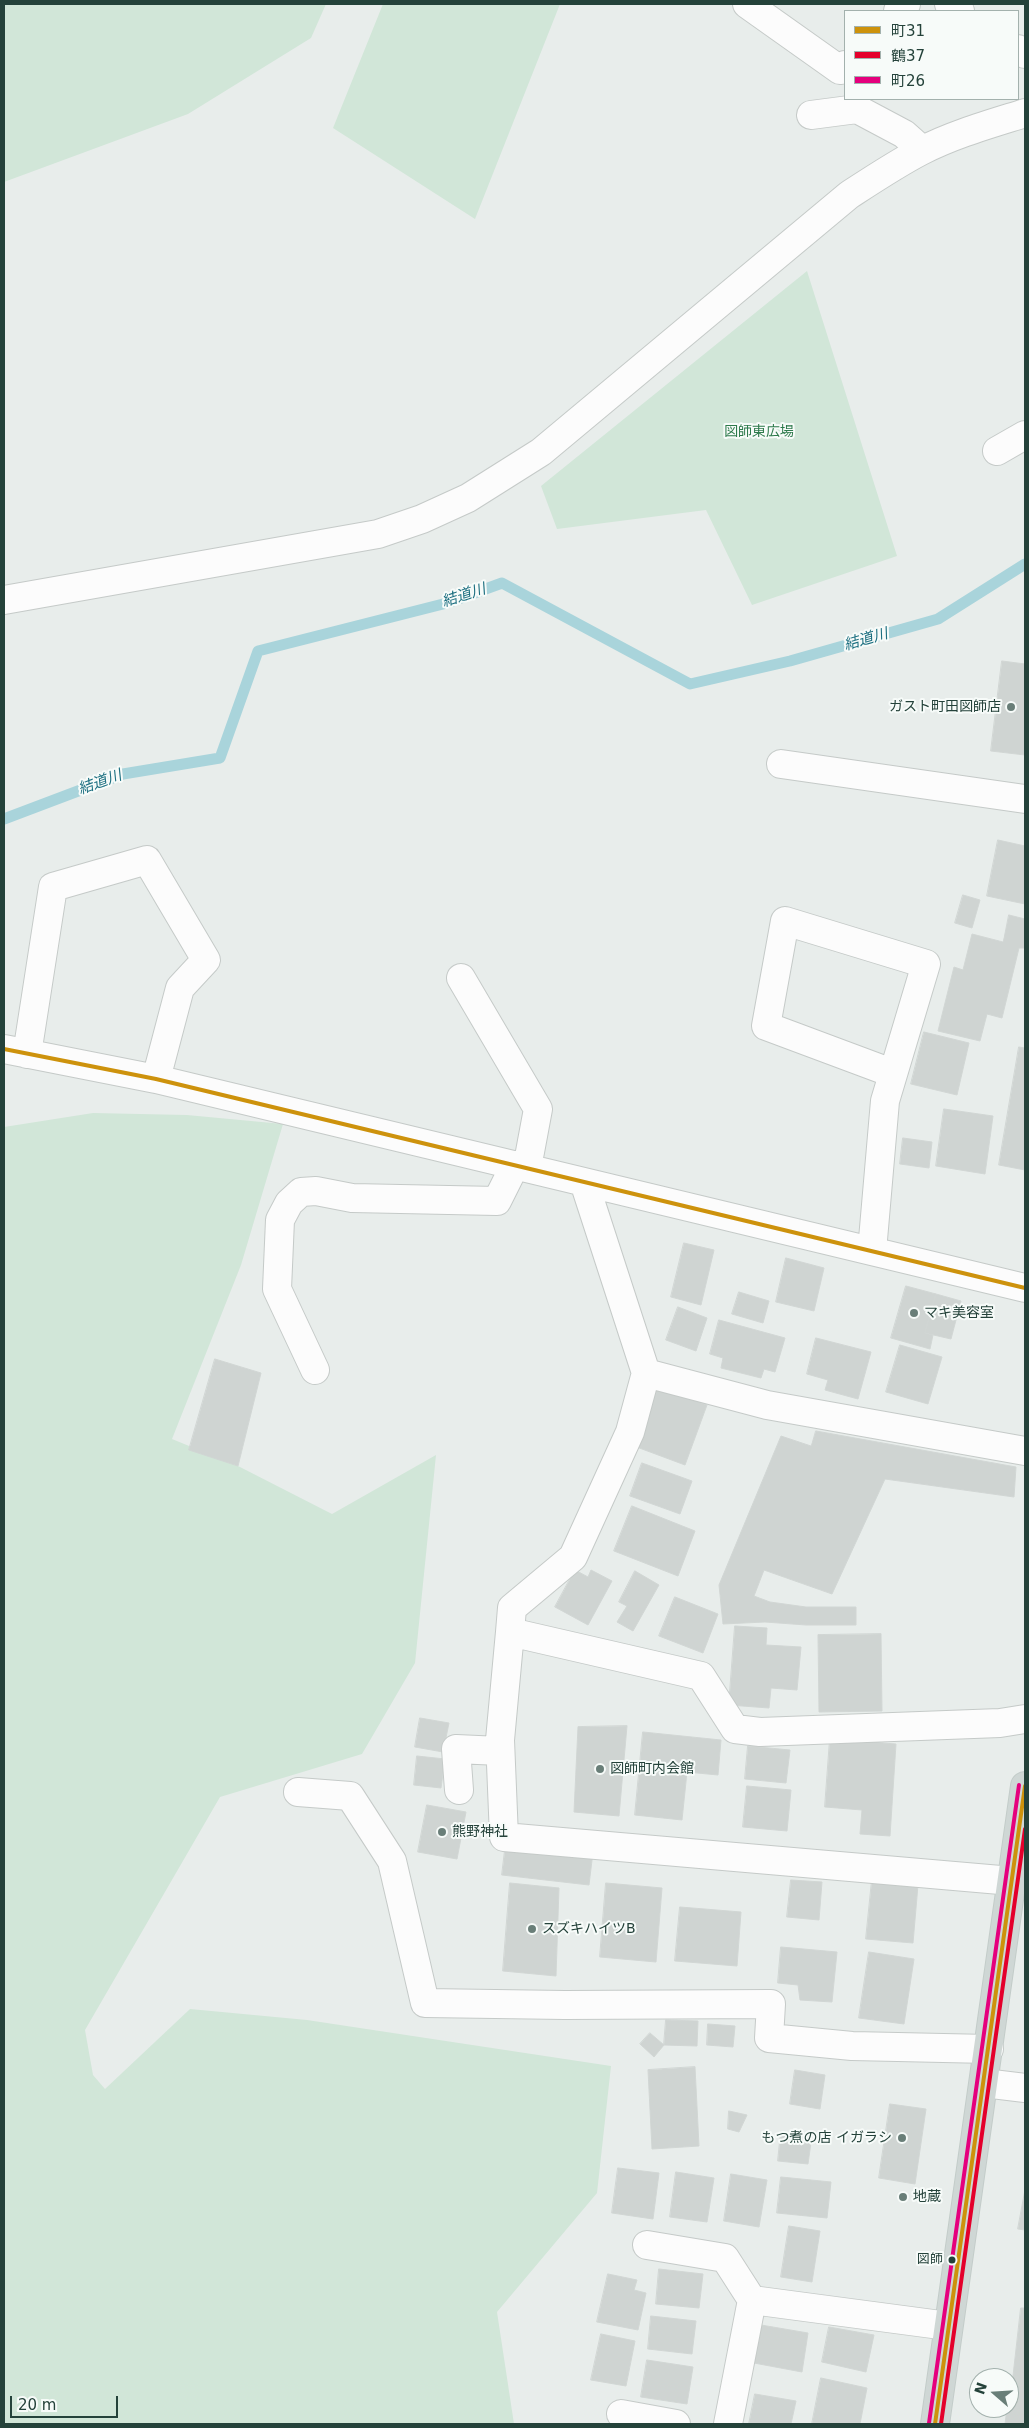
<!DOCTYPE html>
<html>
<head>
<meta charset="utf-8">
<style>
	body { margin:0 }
	#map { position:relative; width:1029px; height:2428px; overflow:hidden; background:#e8edeb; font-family:"DejaVu Sans","Noto Sans JP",sans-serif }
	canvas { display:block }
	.frame { position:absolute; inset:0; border:5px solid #24423a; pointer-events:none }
	.legend { position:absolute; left:844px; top:10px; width:175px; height:90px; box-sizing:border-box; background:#f7fbf9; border:1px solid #a3b1ad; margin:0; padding:6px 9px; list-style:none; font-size:15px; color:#24423a }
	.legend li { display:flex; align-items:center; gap:10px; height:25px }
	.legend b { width:25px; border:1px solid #a3b1ad }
	.north { position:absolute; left:969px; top:2368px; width:50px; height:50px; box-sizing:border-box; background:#f7fbf9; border:1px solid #a3b1ad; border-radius:50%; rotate:289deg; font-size:14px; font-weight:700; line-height:20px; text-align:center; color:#24423a }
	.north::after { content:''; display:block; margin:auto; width:18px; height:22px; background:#697e78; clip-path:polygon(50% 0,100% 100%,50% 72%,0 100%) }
	.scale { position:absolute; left:10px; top:2396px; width:108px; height:22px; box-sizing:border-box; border:2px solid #24423a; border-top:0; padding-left:6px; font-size:15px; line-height:18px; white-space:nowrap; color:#24423a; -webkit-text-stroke:4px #f7fbf9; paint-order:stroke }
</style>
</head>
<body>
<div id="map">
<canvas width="1029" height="2428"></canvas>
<div class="frame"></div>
<ul class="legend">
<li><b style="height:6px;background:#cd920c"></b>町31</li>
<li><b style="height:6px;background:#e4002b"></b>鶴37</li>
<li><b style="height:6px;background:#e5007d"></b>町26</li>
</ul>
<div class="north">N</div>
<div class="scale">20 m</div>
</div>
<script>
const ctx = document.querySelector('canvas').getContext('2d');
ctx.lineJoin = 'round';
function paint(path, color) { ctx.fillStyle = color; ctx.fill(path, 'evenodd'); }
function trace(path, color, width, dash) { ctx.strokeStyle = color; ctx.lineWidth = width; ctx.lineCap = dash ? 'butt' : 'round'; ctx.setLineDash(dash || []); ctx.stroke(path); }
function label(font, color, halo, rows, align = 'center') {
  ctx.font = font + ' "DejaVu Sans","Noto Sans JP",sans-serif'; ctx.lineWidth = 4; ctx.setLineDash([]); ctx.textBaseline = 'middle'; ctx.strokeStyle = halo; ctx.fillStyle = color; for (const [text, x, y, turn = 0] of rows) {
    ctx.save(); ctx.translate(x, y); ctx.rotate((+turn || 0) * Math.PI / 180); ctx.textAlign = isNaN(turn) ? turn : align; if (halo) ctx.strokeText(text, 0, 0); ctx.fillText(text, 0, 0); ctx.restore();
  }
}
paint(new Path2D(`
	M4,4H326L311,38L188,114L4,182Z
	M383,4H560L475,219L333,128Z
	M807,271L897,556L752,605L706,510L557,529L541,486Z
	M93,1113L187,1115L283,1124L241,1265L172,1439L238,1466L332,1514L436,1455L415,1663L362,1754L220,1797L85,2030L93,2075L105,2089L190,2009L307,2020L611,2066L597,2193L497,2312L514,2424H4V1127Z`), '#d1e6d8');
trace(new Path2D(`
	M4,819L123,774L220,758L258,651L447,603L502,583L690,684L790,661L938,619L1025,564`), '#a9d4db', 11);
const building = new Path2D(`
	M1002,661L1025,664V755L991,751Z
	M998,840L1025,846V904L987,896Z
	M963,895L980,900L972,928L955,923Z
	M1009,915L1025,919V948H1019L1002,1018L987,1014L980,1041L938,1031L954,967L963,970L972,934L1003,942Z
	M924,1032L969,1043L957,1095L911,1084Z
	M1019,1047L1025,1048V1170L999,1165Z
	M944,1109L993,1116L985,1174L936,1166Z
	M903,1138L932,1142L929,1168L900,1164Z
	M684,1243L714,1250L701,1305L671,1297Z
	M786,1258L824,1268L814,1311L776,1302Z
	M906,1286L936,1294L925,1333L933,1335L930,1349L891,1338Z
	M739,1292L769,1301L763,1323L732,1314Z
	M936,1294L961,1301L951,1339L925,1333Z
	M678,1307L707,1318L696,1351L666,1340Z
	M719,1320L785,1338L775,1372L764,1369L761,1378L721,1368L723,1358L710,1354Z
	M816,1338L871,1352L858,1399L825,1390L828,1380L807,1374Z
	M900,1345L942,1357L928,1404L886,1392Z
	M215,1359L261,1373L238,1466L189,1450Z
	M656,1386L707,1405L685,1465L634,1446Z
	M816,1431L1016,1467L1014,1497L885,1479L832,1594L764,1570L754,1596L770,1602L806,1607H856V1625H806L765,1622L723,1624L719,1585L781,1436L811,1446Z
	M642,1463L692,1481L680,1514L630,1496Z
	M632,1506L695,1531L678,1576L614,1551Z
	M575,1570L588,1577L591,1570L612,1581L588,1625L555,1607Z
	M635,1571L659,1585L633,1631L617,1622L627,1606L619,1602Z
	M675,1597L718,1614L703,1653L659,1636Z
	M735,1626L767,1628L766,1645L801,1647L797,1690L771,1688L769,1708L729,1705Z
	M881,1634L882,1711L819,1712L818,1635Z
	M420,1718L449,1723L443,1752L415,1747Z
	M627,1726L619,1816L574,1812L578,1727Z
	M643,1732L721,1740L718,1775L687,1772L682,1820L635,1815Z
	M830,1739L896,1744L890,1836L860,1834L862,1810L825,1807Z
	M748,1746L790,1750L786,1783L745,1779Z
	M417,1756L445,1759L441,1788L414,1785Z
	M747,1786L791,1790L787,1831L743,1827Z
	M427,1805L466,1812L457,1859L418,1852Z
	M506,1842L593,1852L589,1885L502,1875Z
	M791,1880L822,1882L819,1920L787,1917Z
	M872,1880L918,1885L913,1943L866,1939Z
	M510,1883L559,1888L556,1976L503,1971Z
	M606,1883L662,1888L656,1962L600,1957Z
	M680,1907L741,1912L737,1966L675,1961Z
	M781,1947L837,1952L832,2002L800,2000L798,1985L778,1983Z
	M869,1952L914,1959L904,2024L859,2018Z
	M666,2020L698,2021L697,2046L664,2045Z
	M708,2024L735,2026L733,2047L707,2045Z
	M650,2033L664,2045L654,2057L640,2044Z
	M695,2067L699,2146L652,2149L648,2070Z
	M795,2070L825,2075L820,2109L790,2104Z
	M890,2104L926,2109L915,2184L879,2178Z
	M729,2111L747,2115L739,2132L728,2129Z
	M781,2132L812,2135L808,2164L778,2161Z
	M618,2168L659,2173L653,2219L612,2213Z
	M676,2172L714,2178L707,2222L670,2217Z
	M731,2174L767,2180L759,2227L724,2221Z
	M781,2177L831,2182L827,2218L777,2213Z
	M1025,2190V2230L1018,2229Z
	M789,2226L820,2231L812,2282L781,2277Z
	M659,2269L703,2274L699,2308L656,2304Z
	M608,2274L637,2280L634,2290L646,2293L638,2330L597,2322Z
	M1021,2308H1025V2424H1005L1007,2408H1009Z
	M651,2316L696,2321L692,2354L648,2349Z
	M761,2325L808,2333L802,2372L754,2363Z
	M829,2327L874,2335L866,2372L822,2362Z
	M601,2334L635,2341L626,2386L591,2380Z
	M647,2360L693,2367L687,2404L641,2397Z
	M821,2378L867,2388L860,2424H812Z
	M755,2394L796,2401L791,2424H749Z`);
paint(building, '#cfd4d2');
trace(building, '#d1d6d4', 1);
const minor = new Path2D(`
	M747,4L840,70L845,65
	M949,4L960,11
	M898,11L906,4
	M1018,49L1025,54
	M811,115L857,109L904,134L922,150
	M997,451L1025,435
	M4,600L378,534L422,519L468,498L541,452L849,195C872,180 896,164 921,151C954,134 990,124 1025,113
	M781,764L1025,799
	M461,978L538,1109L527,1168
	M4,1049L156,1079L1025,1288
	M27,1054L53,887L147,860L206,960L180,988L156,1079
	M584,1182L646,1373L630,1432L573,1557L512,1608L510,1632L701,1676L735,1729L760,1732L1000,1723L1025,1719
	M872,1251L885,1101L926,964L785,921L766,1026L892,1073
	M315,1370L277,1289L280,1220L289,1203L301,1192L316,1191L352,1198L497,1201L515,1165
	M646,1373L767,1405L1025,1451
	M510,1632L500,1740L504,1837L1012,1881
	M459,1790L456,1749L500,1751
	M298,1792L350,1796L392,1861L425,2003L565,2005L771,2004L769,2038L852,2046L989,2049
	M984,2083L1025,2088
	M647,2245L725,2258L752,2300
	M621,2414L676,2424
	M728,2424L752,2300L948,2326`);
const major = new Path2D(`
	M935,2424L1025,1786`);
trace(minor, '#c5cac8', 30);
trace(major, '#c3ccc9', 30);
trace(minor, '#fcfcfc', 28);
trace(major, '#cfd7d5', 28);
trace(new Path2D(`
	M4,1049L156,1079L1025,1288
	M935,2424L1025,1786`), '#cd920c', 4);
trace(new Path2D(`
	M941,2424L1025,1829`), '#e4002b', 4);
trace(new Path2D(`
	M929,2423L1019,1785`), '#e5007d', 4);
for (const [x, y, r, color] of [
	[1011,707,5,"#697e78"],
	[914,1313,5,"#697e78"],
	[600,1769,5,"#697e78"],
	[442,1832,5,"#697e78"],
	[532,1929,5,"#697e78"],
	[902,2138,5,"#697e78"],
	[903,2197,5,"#697e78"],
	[952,2260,4.5,"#24423a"]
]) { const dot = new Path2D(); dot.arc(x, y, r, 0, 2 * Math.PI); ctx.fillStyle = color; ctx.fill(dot); trace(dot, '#f7fbf9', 2); }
label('13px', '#24423a', '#f7fbf9', [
	["図師",943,2260]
], 'right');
label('14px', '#2d7a4b', '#f7fbf9', [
	["図師東広場",759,432]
]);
label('14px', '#24423a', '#f7fbf9', [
	["ガスト町田図師店",1001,707,"right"],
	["マキ美容室",924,1313],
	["図師町内会館",610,1769],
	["熊野神社",452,1832],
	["スズキハイツB",542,1929],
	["もつ煮の店 イガラシ",892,2138,"right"],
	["地蔵",913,2197]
], 'left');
label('italic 15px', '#1c6f80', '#f7fbf9', [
	["結道川",464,596,-18],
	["結道川",866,640,-16],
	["結道川",100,783,-20]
]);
</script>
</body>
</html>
